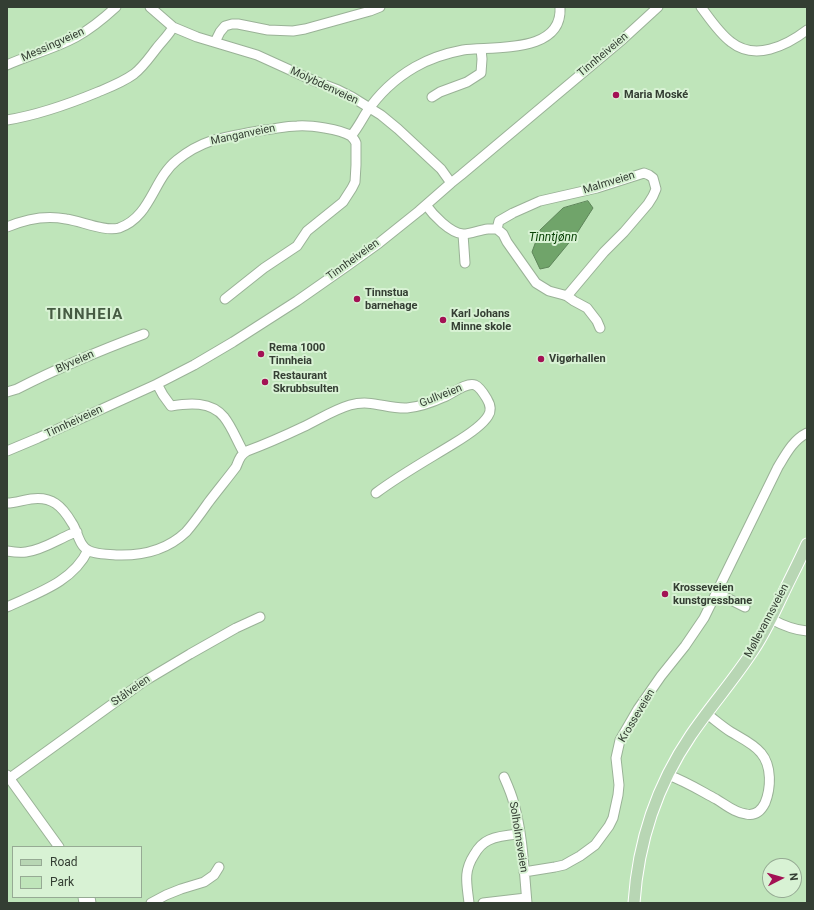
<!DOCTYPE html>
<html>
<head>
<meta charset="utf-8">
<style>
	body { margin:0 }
	#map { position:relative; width:814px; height:910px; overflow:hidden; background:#d8f2d4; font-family:Roboto,sans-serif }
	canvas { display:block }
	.frame { position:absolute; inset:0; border:8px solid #343e33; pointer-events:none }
	.legend { position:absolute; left:12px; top:846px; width:130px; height:52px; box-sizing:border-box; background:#d8f2d4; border:1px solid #96aa94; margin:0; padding:5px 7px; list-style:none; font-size:12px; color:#343e33 }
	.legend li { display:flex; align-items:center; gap:8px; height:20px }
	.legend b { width:20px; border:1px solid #96aa94 }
	.north { position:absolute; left:762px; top:858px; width:40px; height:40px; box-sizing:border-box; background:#d8f2d4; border:1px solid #96aa94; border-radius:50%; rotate:84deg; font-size:11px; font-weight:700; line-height:16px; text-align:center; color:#343e33 }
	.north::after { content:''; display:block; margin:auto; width:14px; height:18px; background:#a31154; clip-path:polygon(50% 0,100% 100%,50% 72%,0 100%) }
</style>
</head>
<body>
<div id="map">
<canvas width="814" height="910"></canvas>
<div class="frame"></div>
<ul class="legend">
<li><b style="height:5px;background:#b8d6b4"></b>Road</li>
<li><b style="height:11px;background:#bfe5ba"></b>Park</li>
</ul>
<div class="north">N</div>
</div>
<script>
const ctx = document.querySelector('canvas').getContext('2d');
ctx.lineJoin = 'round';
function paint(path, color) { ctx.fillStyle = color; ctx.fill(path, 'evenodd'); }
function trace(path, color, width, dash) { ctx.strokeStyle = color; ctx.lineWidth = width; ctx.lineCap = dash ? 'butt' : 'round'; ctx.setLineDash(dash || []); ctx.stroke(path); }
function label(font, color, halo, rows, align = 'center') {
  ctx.font = font + ' Roboto,sans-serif'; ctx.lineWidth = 4; ctx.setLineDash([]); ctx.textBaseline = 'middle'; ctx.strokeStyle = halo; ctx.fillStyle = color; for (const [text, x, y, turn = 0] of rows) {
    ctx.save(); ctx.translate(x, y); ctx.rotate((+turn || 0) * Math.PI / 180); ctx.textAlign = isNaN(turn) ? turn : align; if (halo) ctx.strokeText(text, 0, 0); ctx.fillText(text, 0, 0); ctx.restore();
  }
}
paint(new Path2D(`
	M7,7H807V903H7ZM13,847H141V897H13ZM770,866H794V890H770Z`), '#bfe5ba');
const water = new Path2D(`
	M588,201L593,208L577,233L549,267L540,269L532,252L540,230L563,208Z`);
paint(water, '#70a46a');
trace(water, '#5e855a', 1);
const minor = new Path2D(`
	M701,7C710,19 719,33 731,42C755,61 786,46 807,30
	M173,27L197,37L257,55L312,80L338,90L352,97L381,115L398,129L441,169L451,183
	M215,42L220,32L225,26L232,24H238L268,30L293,31L305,29L370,11L380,7
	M7,65C29,55 54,49 76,37C91,29 104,18 116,7
	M432,97L440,92L467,82L481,73L482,59L481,49
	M7,120C38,115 69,104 98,92C110,87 123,82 134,74C143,67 149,58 156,49C162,41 169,35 173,27L150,7
	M351,136C357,129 361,121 366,113C378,95 396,78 415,67C429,59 447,53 463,50C494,46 563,54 560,7
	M426,205C433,215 450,233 463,234C471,234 479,230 488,229C491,229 494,229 497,229L503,234L507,242L536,283L549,291L564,295L567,296L574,301L587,308L597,321L600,328
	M7,227C26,219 46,215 66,219C81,221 105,232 119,228C151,217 153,179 177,160C187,152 199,145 211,141C228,136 247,133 264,130C275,129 286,126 297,126C310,125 340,129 351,136C353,138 355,140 356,143V165L355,182L352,188L343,202L307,231L297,246L264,268L225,299
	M497,229L499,221L513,213L540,201L597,188L644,173L649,175L653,178L656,189L653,196L648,204L624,232L604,252L567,296
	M463,234L465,263
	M157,384L163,395L171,406C189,403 211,401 224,417C232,427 237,441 244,453
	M7,392L17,389C58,368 101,350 144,334
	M7,451L38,438L157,384L194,365L233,342L297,301L347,266L379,243L419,211L451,183L461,175L623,39L658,7
	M7,503C15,503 23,500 31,499C52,496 62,506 72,523C77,530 78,541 84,547C91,555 107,554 116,555C141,556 167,550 186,532C194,523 201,513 208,503C217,491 227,479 236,467C239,460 240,455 247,451C266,444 284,436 303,427C318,420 333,410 350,405C372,399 386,409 407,408C419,407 433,402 444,397C452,394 466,382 475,385C480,387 484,394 487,399C490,404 492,410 488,416C482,426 463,438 453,444C427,460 400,475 376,493
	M7,551C13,552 20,553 26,552C42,550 57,540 71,534L77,532
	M717,593L745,607
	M7,607C37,593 73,582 88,550
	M771,619C782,625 794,630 807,631
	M7,775L59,847
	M668,775C685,781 701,791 716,799C726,805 735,813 746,814C755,816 761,811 765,803C771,788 772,766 761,753C754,744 741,738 731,732C723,727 715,720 707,714
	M504,777C508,786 512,795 514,804C523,836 524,870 527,903
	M10,778L143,682L190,654L236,628L260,617
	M524,872L555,867L564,865L571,861L580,856L595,845L609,826L613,818L618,795L619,785L616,758L620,740L638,709L661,676L685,646L704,618L778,467C786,454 793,440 807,433
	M83,897L84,903
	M90,897L91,903
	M151,903L166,895L181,889L204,882L214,875L219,867
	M469,903C467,884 463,872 474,855C478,848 482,843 489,840C498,836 509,835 519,834
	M483,903L526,898`);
const major = new Path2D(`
	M634,903C638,843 657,785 691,735C710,707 733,681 752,652C764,635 773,615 782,596C790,579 799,562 807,544`);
trace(minor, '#9ab297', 11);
trace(major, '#fff', 13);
trace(minor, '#fff', 9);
trace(major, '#b8d6b4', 11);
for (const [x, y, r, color] of [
	[616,95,4,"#a31154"],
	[357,299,4,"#a31154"],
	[443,320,4,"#a31154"],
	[261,354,4,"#a31154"],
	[541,359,4,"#a31154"],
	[265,382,4,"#a31154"],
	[665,594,4,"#a31154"]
]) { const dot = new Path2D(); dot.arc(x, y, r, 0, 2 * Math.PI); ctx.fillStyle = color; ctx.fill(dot); trace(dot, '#d8f2d4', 1.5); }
label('11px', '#343e33', '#d8f2d4', [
	["Messingveien",53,45,-24],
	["Tinnheiveien",603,55,-40],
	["Molybdenveien",324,86,25],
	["Manganveien",243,135,-12],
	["Malmveien",609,183,-17],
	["Tinnheiveien",353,260,-36],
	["Blyveien",75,362,-24],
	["Gullveien",441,396,-22],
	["Tinnheiveien",74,422,-25],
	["Møllevannsveien",767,621,-62],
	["Stålveien",131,691,-35],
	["Krosseveien",637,716,-59],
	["Solholmsveien",518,837,81]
]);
label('bold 11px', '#343e33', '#d8f2d4', [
	["Maria Moské",624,95],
	["Tinnstua",365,293],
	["barnehage",365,306],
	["Karl Johans",451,314],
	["Minne skole",451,327],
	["Rema 1000",269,348],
	["Tinnheia",269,361],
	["Vigørhallen",549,359],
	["Restaurant",273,376],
	["Skrubbsulten",273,389],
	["Krosseveien",673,588],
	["kunstgressbane",673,601]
], 'left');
label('italic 12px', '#094205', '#d8f2d4', [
	["Tinntjønn",553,238]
]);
ctx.letterSpacing = '1px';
label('bold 15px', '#465c43', '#d8f2d4', [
	["TINNHEIA",85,315]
]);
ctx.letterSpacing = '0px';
</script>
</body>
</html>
